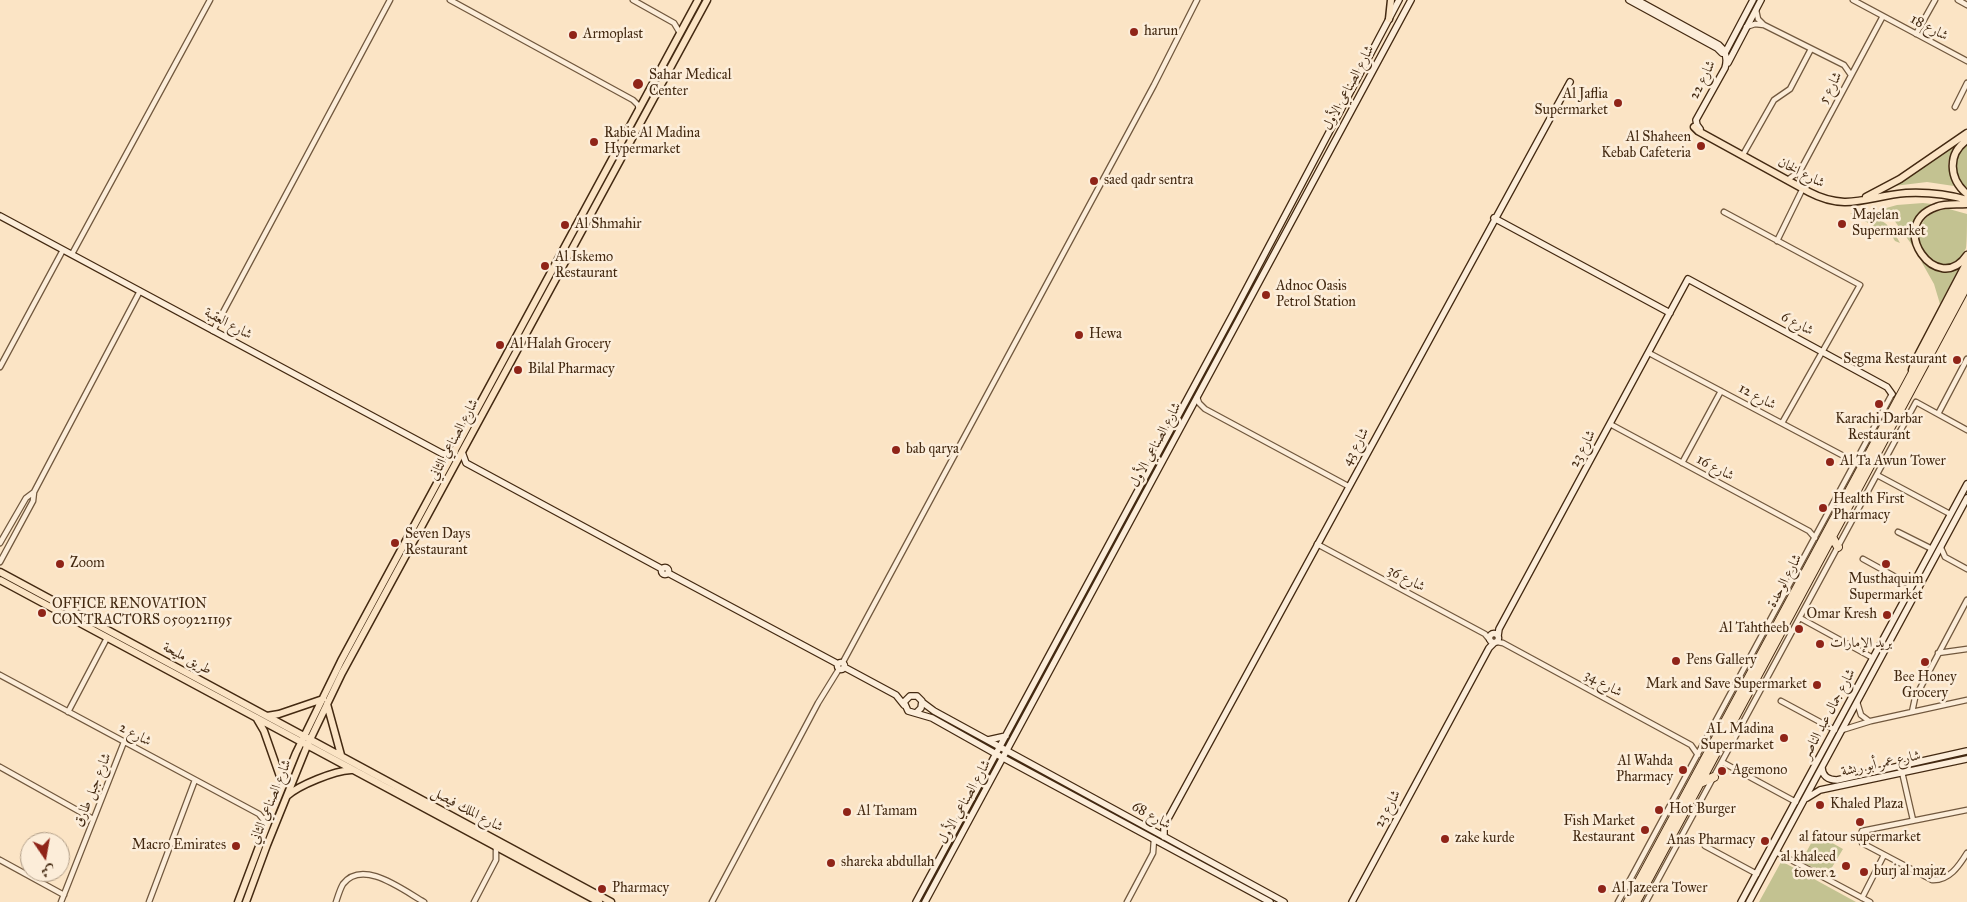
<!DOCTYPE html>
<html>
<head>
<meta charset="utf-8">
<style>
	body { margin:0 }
	#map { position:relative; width:1967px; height:902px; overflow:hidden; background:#fbe4c5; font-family:"IM FELL Great Primer",Amiri,serif }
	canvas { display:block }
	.north { position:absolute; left:20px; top:832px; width:50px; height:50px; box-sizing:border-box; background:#fcedd9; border:1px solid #b29f89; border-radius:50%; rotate:168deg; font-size:14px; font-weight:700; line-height:20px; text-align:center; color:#432911 }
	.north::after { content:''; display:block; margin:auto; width:18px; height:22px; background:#8f2418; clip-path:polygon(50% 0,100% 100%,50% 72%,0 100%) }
</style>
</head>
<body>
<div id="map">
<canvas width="1967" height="902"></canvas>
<div class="north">ش</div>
</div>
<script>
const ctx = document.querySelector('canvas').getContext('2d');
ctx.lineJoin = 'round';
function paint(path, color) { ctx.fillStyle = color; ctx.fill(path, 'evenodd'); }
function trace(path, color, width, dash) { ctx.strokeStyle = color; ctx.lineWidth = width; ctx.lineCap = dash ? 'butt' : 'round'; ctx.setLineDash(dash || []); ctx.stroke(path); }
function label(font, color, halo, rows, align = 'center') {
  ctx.font = font + ' "IM FELL Great Primer",Amiri,serif'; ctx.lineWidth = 5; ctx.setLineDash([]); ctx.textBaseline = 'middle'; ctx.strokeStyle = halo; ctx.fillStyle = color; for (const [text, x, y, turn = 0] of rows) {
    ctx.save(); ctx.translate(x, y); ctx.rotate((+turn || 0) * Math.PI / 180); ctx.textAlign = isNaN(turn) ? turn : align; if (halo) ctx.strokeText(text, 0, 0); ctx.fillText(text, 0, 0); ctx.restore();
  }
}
paint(new Path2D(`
	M1954,144L1948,162L1950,175L1954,186L1927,182L1894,186Z
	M1967,144V188C1952,176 1952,156 1967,144Z
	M1923,203L1932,204C1916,215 1911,226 1912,245L1894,220L1879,210L1897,205Z
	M1949,209L1967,214C1967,224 1967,240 1966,248C1963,255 1957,262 1949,264C1915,272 1903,211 1949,209Z
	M1850,213C1875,213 1889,221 1900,243L1895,241L1892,236Z
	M1921,261C1936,274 1943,267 1959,268L1940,304L1934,284Z
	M1816,834L1843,849L1828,874L1801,862Z
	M1781,862H1783L1856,902H1759Z`), '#c3c291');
const street = new Path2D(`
	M450,0L633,100L638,105L639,110
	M633,0L674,23L680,33
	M1853,0L1967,61
	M1958,0L1967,5
	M1756,10L1758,19L1763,24
	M1746,27L1755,24L1764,25L1844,65L1851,75
	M1916,34L1935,0
	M1955,107L1967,83
	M1744,153L1774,100L1790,89L1811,49
	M1800,171L1801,183
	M1790,178L1800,171L1883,16
	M1724,212L1860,285L1782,423
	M1777,241L1801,192
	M72,254L210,0
	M213,331L390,0
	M1649,353L1855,462
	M0,367L63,250
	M1197,397L1199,403L1205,409L1348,486
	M1938,414L1967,359
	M1610,424L1809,531L1815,538
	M1682,463L1721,391
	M1877,475L1950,514
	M1898,532L1932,549
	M0,543L26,498L34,492
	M1317,544L1485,634L1489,639
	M1941,548L1945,557L1967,569
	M1863,559L1912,586
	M0,562L33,501L34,492L140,291
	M1800,618L1873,658
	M1497,642L1503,643L1691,745L1698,755
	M1938,653L1967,649
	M843,662L1154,85L1197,0
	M0,675L259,814L267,824
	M1781,701L1835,730
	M1857,702L1861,715L1869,721
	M68,712L107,638
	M1912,712L1915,698L1967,600
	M1842,730L1871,721L1967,700
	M1722,762L1796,802
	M0,767L93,819
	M1902,772L1913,820
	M1967,810L1862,831L1860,837L1862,843L1932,880C1949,881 1959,866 1967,853
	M1705,846L1757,874
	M1776,852L1870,902
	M0,860L64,895
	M1862,898L1884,855
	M61,902L124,742
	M149,902L195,780
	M336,902C338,896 340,889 343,884C363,858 404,891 424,902
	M474,902L496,860V847
	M712,902L818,703L839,669
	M1127,902L1153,853L1154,839
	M1618,902L1892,394
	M1646,902L1916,402L1967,430`);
const secondary = new Path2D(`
	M1629,0L1717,48L1722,53
	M1637,0L1719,45C1726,51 1728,58 1725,68L1696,120L1697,125L1700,129
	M1725,53L1753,0
	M1728,63L1761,0
	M0,216L443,454L455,452
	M1494,218L1670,313
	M462,452L466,463L662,569
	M661.5 571a3.5 3.5 0 1 1 7 0a3.5 3.5 0 1 1-7 0Z
	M668,573L838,664
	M1489.5 638a4.5 4.5 0 1 1 9 0a4.5 4.5 0 1 1-9 0Z
	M1498,636L1499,629L1688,279L1887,387L1892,394
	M837.5 666a3.5 3.5 0 1 1 7 0a3.5 3.5 0 1 1-7 0Z
	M844,667L896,695L904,705
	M922,702L934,711L1284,902
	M917,712L921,708L922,701L917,696H910L904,702L908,711L932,718L996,754L1270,902
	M988,740L1006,736
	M1822,767C1822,776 1828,780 1837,780L1967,751
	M1807,798L1820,790L1967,759
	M1164,837V826L1570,82
	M916,902L1233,314L1399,0
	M925,902L1411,0
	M1352,902L1489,648L1494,643
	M1741,902L1967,484
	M1749,902L1967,498`);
const primary = new Path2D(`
	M1389,19L1391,0
	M1694,127L1698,131L1809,192C1847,212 1868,196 1906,193C1927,192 1947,194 1967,200
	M1967,140C1947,154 1949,179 1967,194
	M1866,197L1900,179L1967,133
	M1967,204C1957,205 1946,203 1936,207C1885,225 1938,298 1967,255
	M1912,370L1915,361L1967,262
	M0,572L611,902
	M0,580L599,902
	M327,704L341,755
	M267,716L279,714L323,699
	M257,719L264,731L283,785
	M287,796C299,785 334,771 351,770
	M238,902L272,812L296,753L341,661L698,0
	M246,902L267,845L307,746L342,673L707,0`);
const highway = new Path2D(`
	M1832,537L1838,547
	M1728,731L1732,744
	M1700,783L1714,777
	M1628,902L1967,272
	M1636,902L1967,285`);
trace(street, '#71583e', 7);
trace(secondary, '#432911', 8);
trace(primary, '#432911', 9);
trace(highway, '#432911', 10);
trace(street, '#fcedd9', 4.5);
trace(secondary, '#fcedd9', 5.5);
trace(primary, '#fbe4c5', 6);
trace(highway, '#fbe4c5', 8);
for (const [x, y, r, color] of [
	[1134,32,5,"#8f2418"],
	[573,35,5,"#8f2418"],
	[638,84,6,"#8f2418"],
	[1618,103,5,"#8f2418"],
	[594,142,5,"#8f2418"],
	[1701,146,5,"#8f2418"],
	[1094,181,5,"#8f2418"],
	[1842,224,5,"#8f2418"],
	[565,225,5,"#8f2418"],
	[545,266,5,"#8f2418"],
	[1266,295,5,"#8f2418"],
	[1079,335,5,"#8f2418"],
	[500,345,5,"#8f2418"],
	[1957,360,5,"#8f2418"],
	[518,370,5,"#8f2418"],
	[1879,404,5,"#8f2418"],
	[896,450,5,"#8f2418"],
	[1830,462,5,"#8f2418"],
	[1823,508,5,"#8f2418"],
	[395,543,5,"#8f2418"],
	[60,564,5,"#8f2418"],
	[1886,564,5,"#8f2418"],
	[42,613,5,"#8f2418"],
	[1887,615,5,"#8f2418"],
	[1799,629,5,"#8f2418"],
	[1820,644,5,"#8f2418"],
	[1676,661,5,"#8f2418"],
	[1925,662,5,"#8f2418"],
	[1817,685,5,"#8f2418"],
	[1784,738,5,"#8f2418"],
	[1683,770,5,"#8f2418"],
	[1722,771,5,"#8f2418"],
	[1820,805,5,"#8f2418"],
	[1659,810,5,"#8f2418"],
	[847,812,5,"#8f2418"],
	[1860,822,5,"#8f2418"],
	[1645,830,5,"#8f2418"],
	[1445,839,5,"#8f2418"],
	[1765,841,5,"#8f2418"],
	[236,846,5,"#8f2418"],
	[831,863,5,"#8f2418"],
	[1846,866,5,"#8f2418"],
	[1864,872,5,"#8f2418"],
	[602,889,5,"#8f2418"],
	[1602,889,5,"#8f2418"]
]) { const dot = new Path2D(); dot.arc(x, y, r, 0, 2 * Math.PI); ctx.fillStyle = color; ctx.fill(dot); trace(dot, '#fcedd9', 2); }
label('14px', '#432911', '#fcedd9', [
	["شارع 18",1929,28,28],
	["شارع 22",1703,80,-63],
	["شارع الصناعي الأول",1349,88,-62],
	["شارع 5",1831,88,-62],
	["شارع الخان",1801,173,27],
	["شارع العقبة",228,324,28],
	["شارع 6",1797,324,28],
	["شارع 12",1757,397,28],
	["شارع الصناعي الثاني",454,440,-62],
	["شارع الصناعي الأول",1156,445,-62],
	["شارع 43",1356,447,-61],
	["شارع 23",1583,449,-62],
	["شارع 16",1715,468,28],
	["شارع 36",1406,579,28],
	["شارع الوحدة",1785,581,-62],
	["طريق مليحة",187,659,28],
	["شارع 34",1603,684,29],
	["شارع جمال عبد الناصر",1829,714,-62],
	["شارع 2",135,735,28],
	["شارع عمر أبو ريشة",1881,764,-12],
	["شارع جبل طارق",93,790,-68],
	["شارع الصناعي الثاني",271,802,-68],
	["شارع الصناعي الأول",965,802,-61],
	["شارع 23",1388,809,-62],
	["شارع الملك فيصل",467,810,28],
	["شارع 68",1151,816,29]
]);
label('14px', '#432911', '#fcedd9', [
	["harun",1144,32],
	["Armoplast",583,35],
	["Sahar Medical",649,76],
	["Center",649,92],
	["Al Jaflia",1608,95,"right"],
	["Supermarket",1608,111,"right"],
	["Rabie Al Madina",604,134],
	["Hypermarket",604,150],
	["Al Shaheen",1691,138,"right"],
	["Kebab Cafeteria",1691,154,"right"],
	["saed qadr sentra",1104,181],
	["Majelan",1852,216],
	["Supermarket",1852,232],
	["Al Shmahir",575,225],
	["Al Iskemo",555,258],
	["Restaurant",555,274],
	["Adnoc Oasis",1276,287],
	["Petrol Station",1276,303],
	["Hewa",1089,335],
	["Al Halah Grocery",510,345],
	["Segma Restaurant",1947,360,"right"],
	["Bilal Pharmacy",528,370],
	["Karachi Darbar",1879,420,"center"],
	["Restaurant",1879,436,"center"],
	["bab qarya",906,450],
	["Al Ta Awun Tower",1840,462],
	["Health First",1833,500],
	["Pharmacy",1833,516],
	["Seven Days",405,535],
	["Restaurant",405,551],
	["Zoom",70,564],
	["Musthaquim",1886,580,"center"],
	["Supermarket",1886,596,"center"],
	["OFFICE RENOVATION",52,605],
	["CONTRACTORS 0509221195",52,621],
	["Omar Kresh",1877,615,"right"],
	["Al Tahtheeb",1789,629,"right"],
	["بريد الإمارات",1830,644],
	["Pens Gallery",1686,661],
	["Bee Honey",1925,678,"center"],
	["Grocery",1925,694,"center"],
	["Mark and Save Supermarket",1807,685,"right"],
	["AL Madina",1774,730,"right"],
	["Supermarket",1774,746,"right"],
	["Al Wahda",1673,762,"right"],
	["Pharmacy",1673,778,"right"],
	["Agemono",1732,771],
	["Khaled Plaza",1830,805],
	["Hot Burger",1669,810],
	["Al Tamam",857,812],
	["Fish Market",1635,822,"right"],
	["Restaurant",1635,838,"right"],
	["al fatour supermarket",1860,838,"center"],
	["zake kurde",1455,839],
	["Anas Pharmacy",1755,841,"right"],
	["Macro Emirates",226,846,"right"],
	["al khaleed",1836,858,"right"],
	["tower 2",1836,874,"right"],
	["shareka abdullah",841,863],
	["burj al majaz",1874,872],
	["Pharmacy",612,889],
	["Al Jazeera Tower",1612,889]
], 'left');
</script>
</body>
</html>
